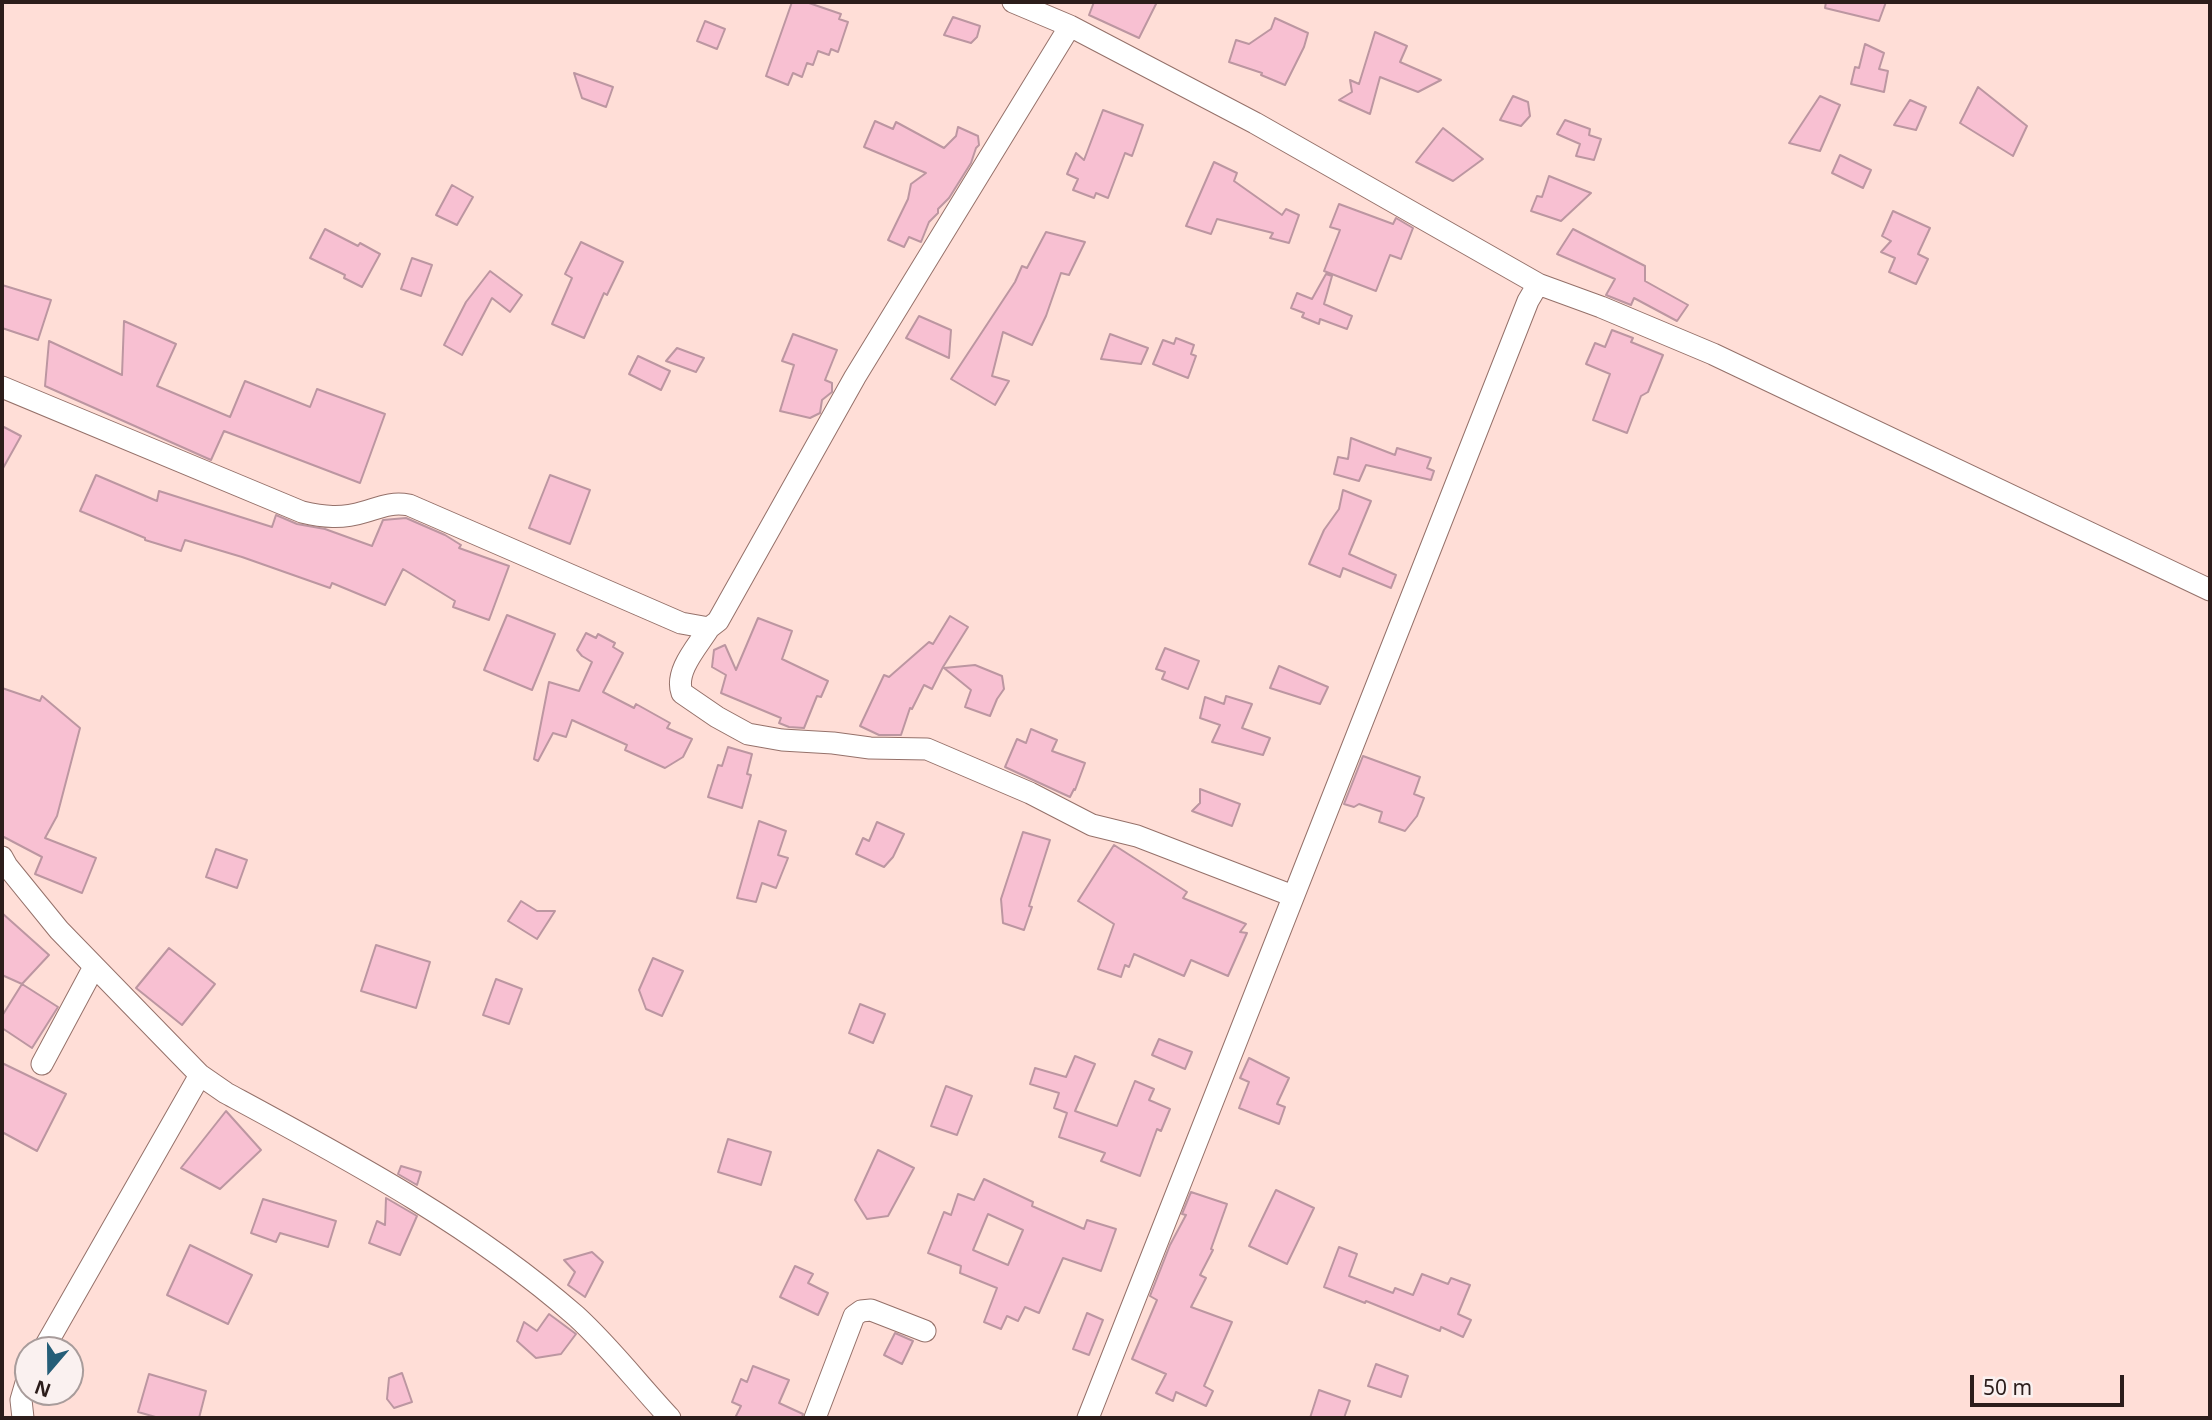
<!DOCTYPE html>
<html>
<head>
<meta charset="utf-8">
<style>
	body { margin:0 }
	#map { position:relative; width:2212px; height:1420px; overflow:hidden; background:#ffded7; font-family:"Noto Sans",sans-serif }
	canvas { display:block }
	.frame { position:absolute; inset:0; border:4px solid #2c1d1b; pointer-events:none }
	.north { position:absolute; left:14px; top:1336px; width:70px; height:70px; box-sizing:border-box; background:#faf1f0; border:2px solid #a89c9b; border-radius:50%; rotate:200deg; font-size:19px; font-weight:700; line-height:28px; text-align:center; color:#2c1d1b }
	.north::after { content:''; display:block; margin:auto; width:24px; height:32px; background:#255e78; clip-path:polygon(50% 0,100% 100%,50% 72%,0 100%) }
	.scale { position:absolute; left:1970px; top:1375px; width:154px; height:32px; box-sizing:border-box; border:4px solid #2c1d1b; border-top:0; padding-left:9px; font-size:21px; line-height:24px; white-space:nowrap; color:#2c1d1b; -webkit-text-stroke:5px #faf1f0; paint-order:stroke }
</style>
</head>
<body>
<div id="map">
<canvas width="2212" height="1420"></canvas>
<div class="frame"></div>
<div class="north">N</div>
<div class="scale">50 m</div>
</div>
<script>
const ctx = document.querySelector('canvas').getContext('2d');
ctx.lineJoin = 'round';
function paint(path, color) { ctx.fillStyle = color; ctx.fill(path, 'evenodd'); }
function trace(path, color, width, dash) { ctx.strokeStyle = color; ctx.lineWidth = width; ctx.lineCap = dash ? 'butt' : 'round'; ctx.setLineDash(dash || []); ctx.stroke(path); }
const building = new Path2D(`
	M792,2H806L841,14L839,19L848,22L838,52L831,49L829,55L818,51L813,65L807,63L802,77L793,73L788,85L766,76Z
	M1094,2H1157L1139,38L1089,15Z
	M1826,2H1886L1879,21L1825,8Z
	M953,17L980,26L977,37L971,43L944,35Z
	M1275,18L1308,33L1304,47L1285,85L1261,75L1262,73L1229,62L1236,40L1249,44L1271,29Z
	M705,21L725,29L717,49L697,41Z
	M1375,32L1407,46L1400,62L1441,80L1418,92L1380,77L1370,114L1339,100L1352,92L1350,80L1359,84Z
	M1865,44L1884,53L1879,69L1888,71L1884,92L1851,84L1855,67L1859,68Z
	M574,73L613,87L606,107L582,98Z
	M1978,87L2027,126L2013,156L1960,123Z
	M1513,96L1528,102L1530,116L1521,126L1500,120Z
	M1820,96L1840,105L1820,151L1789,143Z
	M1910,100L1926,107L1916,130L1894,125Z
	M1103,110L1143,125L1132,156L1125,153L1108,198L1096,193L1094,198L1073,190L1078,179L1067,174L1076,153L1084,160Z
	M1565,120L1590,129L1589,135L1601,139L1594,160L1576,156L1580,144L1557,134Z
	M875,121L893,129L896,122L944,148L956,136L958,127L978,136L979,145L976,148L971,163L949,198L938,209V213L929,222L921,242L909,237L904,247L888,240L908,199L911,184L926,173L864,147Z
	M1443,128L1483,159L1453,181L1416,162Z
	M1840,155L1871,170L1863,188L1832,173Z
	M1214,162L1237,173L1234,181L1282,215L1286,209L1299,215L1289,243L1270,238L1273,233L1217,219L1211,234L1186,226Z
	M1549,176L1591,193L1561,221L1531,211L1537,196L1542,197Z
	M452,185L473,197L457,225L436,215Z
	M1339,204L1393,224L1396,218L1413,228L1401,259L1390,255L1376,291L1324,271L1340,230L1330,227Z
	M1893,211L1930,228L1918,254L1928,259L1916,284L1889,272L1895,258L1881,252L1891,241L1882,236Z
	M325,229L358,246L360,243L380,254L362,287L344,278L345,275L310,258Z
	M1573,229L1645,266V281L1688,305L1677,321L1634,298L1631,305L1606,295L1615,279L1557,254Z
	M1046,232L1085,242L1069,275L1061,273L1046,316L1032,345L1003,332L992,376L1009,381L995,405L951,379L1015,282L1022,266L1027,268Z
	M581,242L623,262L607,295L604,293L584,338L552,324L572,278L565,274Z
	M412,258L432,265L421,296L401,289Z
	M490,271L522,295L510,312L492,298L462,355L444,345L466,302Z
	M1326,274L1332,276L1324,304L1352,316L1347,329L1320,319L1319,324L1302,317L1304,313L1291,308L1297,293L1312,299Z
	M2,285L51,300L38,340L2,328Z
	M919,316L951,330L949,358L906,338Z
	M124,321L176,344L157,386L230,417L245,381L310,407L317,389L385,414L360,483L224,431L211,460L45,386L49,341L122,375Z
	M1612,330L1633,338L1631,342L1663,355L1648,392L1641,396L1627,433L1593,420L1610,374L1586,364L1595,343L1605,347Z
	M793,334L837,350L825,380L832,383V392L822,400L820,413L810,418L780,411L794,365L782,361Z
	M1110,334L1148,348L1141,364L1101,359Z
	M1176,338L1194,345L1191,354L1196,356L1188,378L1153,364L1163,340L1174,344Z
	M677,348L704,358L696,372L666,361Z
	M638,356L670,371L661,390L629,374Z
	M2,426L21,436L2,470Z
	M1351,438L1395,455L1397,448L1431,458L1427,468L1434,471L1431,480L1366,465L1359,481L1334,474L1338,457L1348,459Z
	M96,475L157,501L159,491L272,527L276,515L297,524L325,529L372,546L383,520L406,518L445,535L461,545L459,548L509,566L489,620L453,607L455,601L403,569L385,605L332,583L330,588L242,557L185,540L181,551L145,540V538L80,511Z
	M550,475L590,490L570,544L529,528Z
	M1343,490L1371,501L1349,554L1396,575L1391,588L1343,568L1340,577L1309,564L1324,530L1339,509Z
	M507,615L555,634L532,690L484,670Z
	M950,616L968,627L943,667L932,689L924,685L912,709L910,708L901,735H879L860,726L884,675L889,677L929,642L933,644Z
	M758,618L792,631L782,659L828,681L821,697L817,696L804,728L789,727L779,723L781,718L721,693L726,675L712,667L714,650L725,645L736,670Z
	M586,633L596,638L598,634L615,643L613,647L623,653L603,692L634,708L636,704L670,723L667,728L692,739L683,757L665,768L625,750L627,745L572,720L566,737L553,733L538,761L534,759L549,682L579,691L592,662L582,656L577,650Z
	M1165,648L1199,661L1188,689L1162,679L1165,672L1156,669Z
	M975,665L1002,676L1004,689L997,699L990,716L965,707L971,690L944,668Z
	M1279,666L1328,687L1320,704L1270,688Z
	M2,688L40,701L42,696L80,728L57,816L45,838L96,858L82,893L35,874L42,857L2,836Z
	M1226,696L1252,704L1242,728L1270,738L1263,755L1212,742L1220,725L1200,718L1205,697L1224,704Z
	M1031,729L1057,740L1052,751L1085,763L1075,790L1074,789L1070,797L1005,767L1017,739L1026,743Z
	M728,747L752,754L747,774L751,775L742,808L708,797L718,765L722,766Z
	M1363,756L1420,777L1414,794L1424,798L1417,816L1405,831L1379,822L1382,812L1359,804L1354,807L1344,804Z
	M1200,789L1240,804L1232,826L1192,811L1200,803Z
	M759,821L786,831L778,855L788,858L776,888L762,883L756,902L737,898Z
	M877,822L904,834L893,857L884,867L856,854L863,838L869,841Z
	M1023,832L1050,840L1029,906L1032,907L1024,930L1003,923L1001,899Z
	M1114,845L1187,892L1183,898L1246,924L1240,932L1247,933L1228,976L1191,960L1184,976L1134,954L1129,967L1125,965L1121,977L1098,969L1114,924L1078,901Z
	M216,849L247,860L237,888L206,877Z
	M521,901L537,911H555L537,939L508,921Z
	M2,913L49,955L22,984L2,975Z
	M376,945L430,962L416,1008L361,991Z
	M169,948L215,984L182,1025L136,988Z
	M653,958L683,971L662,1016L646,1009L639,990Z
	M496,979L522,989L509,1024L483,1015Z
	M22,984L58,1007L32,1048L2,1028V1016Z
	M860,1004L885,1014L873,1043L849,1033Z
	M1159,1039L1192,1052L1185,1069L1152,1055Z
	M1075,1056L1095,1064L1075,1111L1117,1126L1135,1081L1154,1089L1149,1100L1170,1109L1161,1131L1157,1129L1140,1176L1101,1161L1105,1153L1059,1137L1067,1113L1054,1108L1059,1093L1030,1084L1035,1068L1066,1077Z
	M1249,1058L1289,1078L1277,1104L1285,1107L1279,1124L1239,1108L1249,1082L1240,1078Z
	M2,1063L66,1094L37,1151L2,1132Z
	M946,1086L972,1096L957,1135L931,1126Z
	M226,1111L261,1150L220,1189L181,1168Z
	M728,1139L771,1152L761,1185L718,1172Z
	M878,1150L914,1168L888,1216L867,1219L855,1200Z
	M401,1166L421,1172L417,1185L398,1174Z
	M984,1179L1033,1202L1032,1206L1084,1229L1087,1220L1116,1229L1101,1271L1063,1258L1039,1313L1025,1307L1018,1321L1007,1316L1001,1329L984,1322L997,1288L960,1273L961,1266L928,1253L944,1212L951,1215L958,1194L974,1200ZM988,1214L1023,1230L1008,1265L973,1250Z
	M1276,1190L1314,1208L1287,1264L1249,1246Z
	M1191,1192L1227,1204L1211,1249L1213,1250L1200,1275L1206,1278L1191,1307L1232,1322L1204,1386L1213,1391L1206,1406L1176,1392L1173,1401L1156,1393L1166,1374L1132,1359L1157,1300L1150,1296L1170,1245L1186,1215L1182,1214Z
	M386,1198L417,1216L400,1255L369,1243L377,1221L385,1225Z
	M263,1199L336,1221L328,1247L280,1233L276,1242L251,1233Z
	M190,1245L252,1275L228,1324L167,1295Z
	M1339,1247L1357,1254L1349,1276L1393,1293L1395,1288L1413,1295L1422,1274L1448,1284L1451,1278L1470,1285L1458,1314L1471,1320L1463,1337L1441,1327L1440,1331L1366,1301L1365,1303L1324,1287Z
	M592,1252L603,1262L585,1297L568,1285L575,1272L564,1260Z
	M795,1266L813,1274L808,1283L828,1293L818,1315L780,1297Z
	M1087,1313L1103,1320L1089,1355L1073,1349Z
	M549,1314L576,1334L561,1354L536,1358L517,1341L524,1322L537,1331Z
	M895,1333L913,1341L902,1364L884,1355Z
	M1376,1364L1408,1376L1401,1397L1368,1386Z
	M753,1366L789,1380L779,1403L803,1414L802,1418H735L741,1406L732,1402L741,1379L747,1382Z
	M402,1373L412,1402L394,1408L387,1399L389,1378Z
	M149,1374L206,1391L199,1418H159L138,1412Z
	M1319,1390L1350,1401L1344,1418H1310Z`);
paint(building, '#f8c0d2');
trace(building, '#bc96a1', 2);
const minor = new Path2D(`
	M1013,2L1070,26L1255,123L1538,284
	M2,387L302,512C323,517 342,519 364,512C381,507 391,502 409,505L681,623L709,628L718,621L855,377L1070,26
	M709,628C698,646 674,671 682,693L717,717L748,734L782,740L833,743L870,748L927,749L1030,793L1092,825L1137,836L1293,896
	M2,857L7,866L59,930L200,1075L226,1093C348,1159 471,1224 576,1316C610,1347 639,1385 670,1418
	M42,1064L94,967
	M43,1350L200,1075
	M23,1418L21,1400L28,1376
	M815,1418L854,1316L861,1311L871,1310L925,1331
	M1088,1418L1528,301L1538,284L1601,307L1713,354L2210,590`);
trace(minor, '#95716a', 23);
trace(minor, '#fff', 21);
</script>
</body>
</html>
